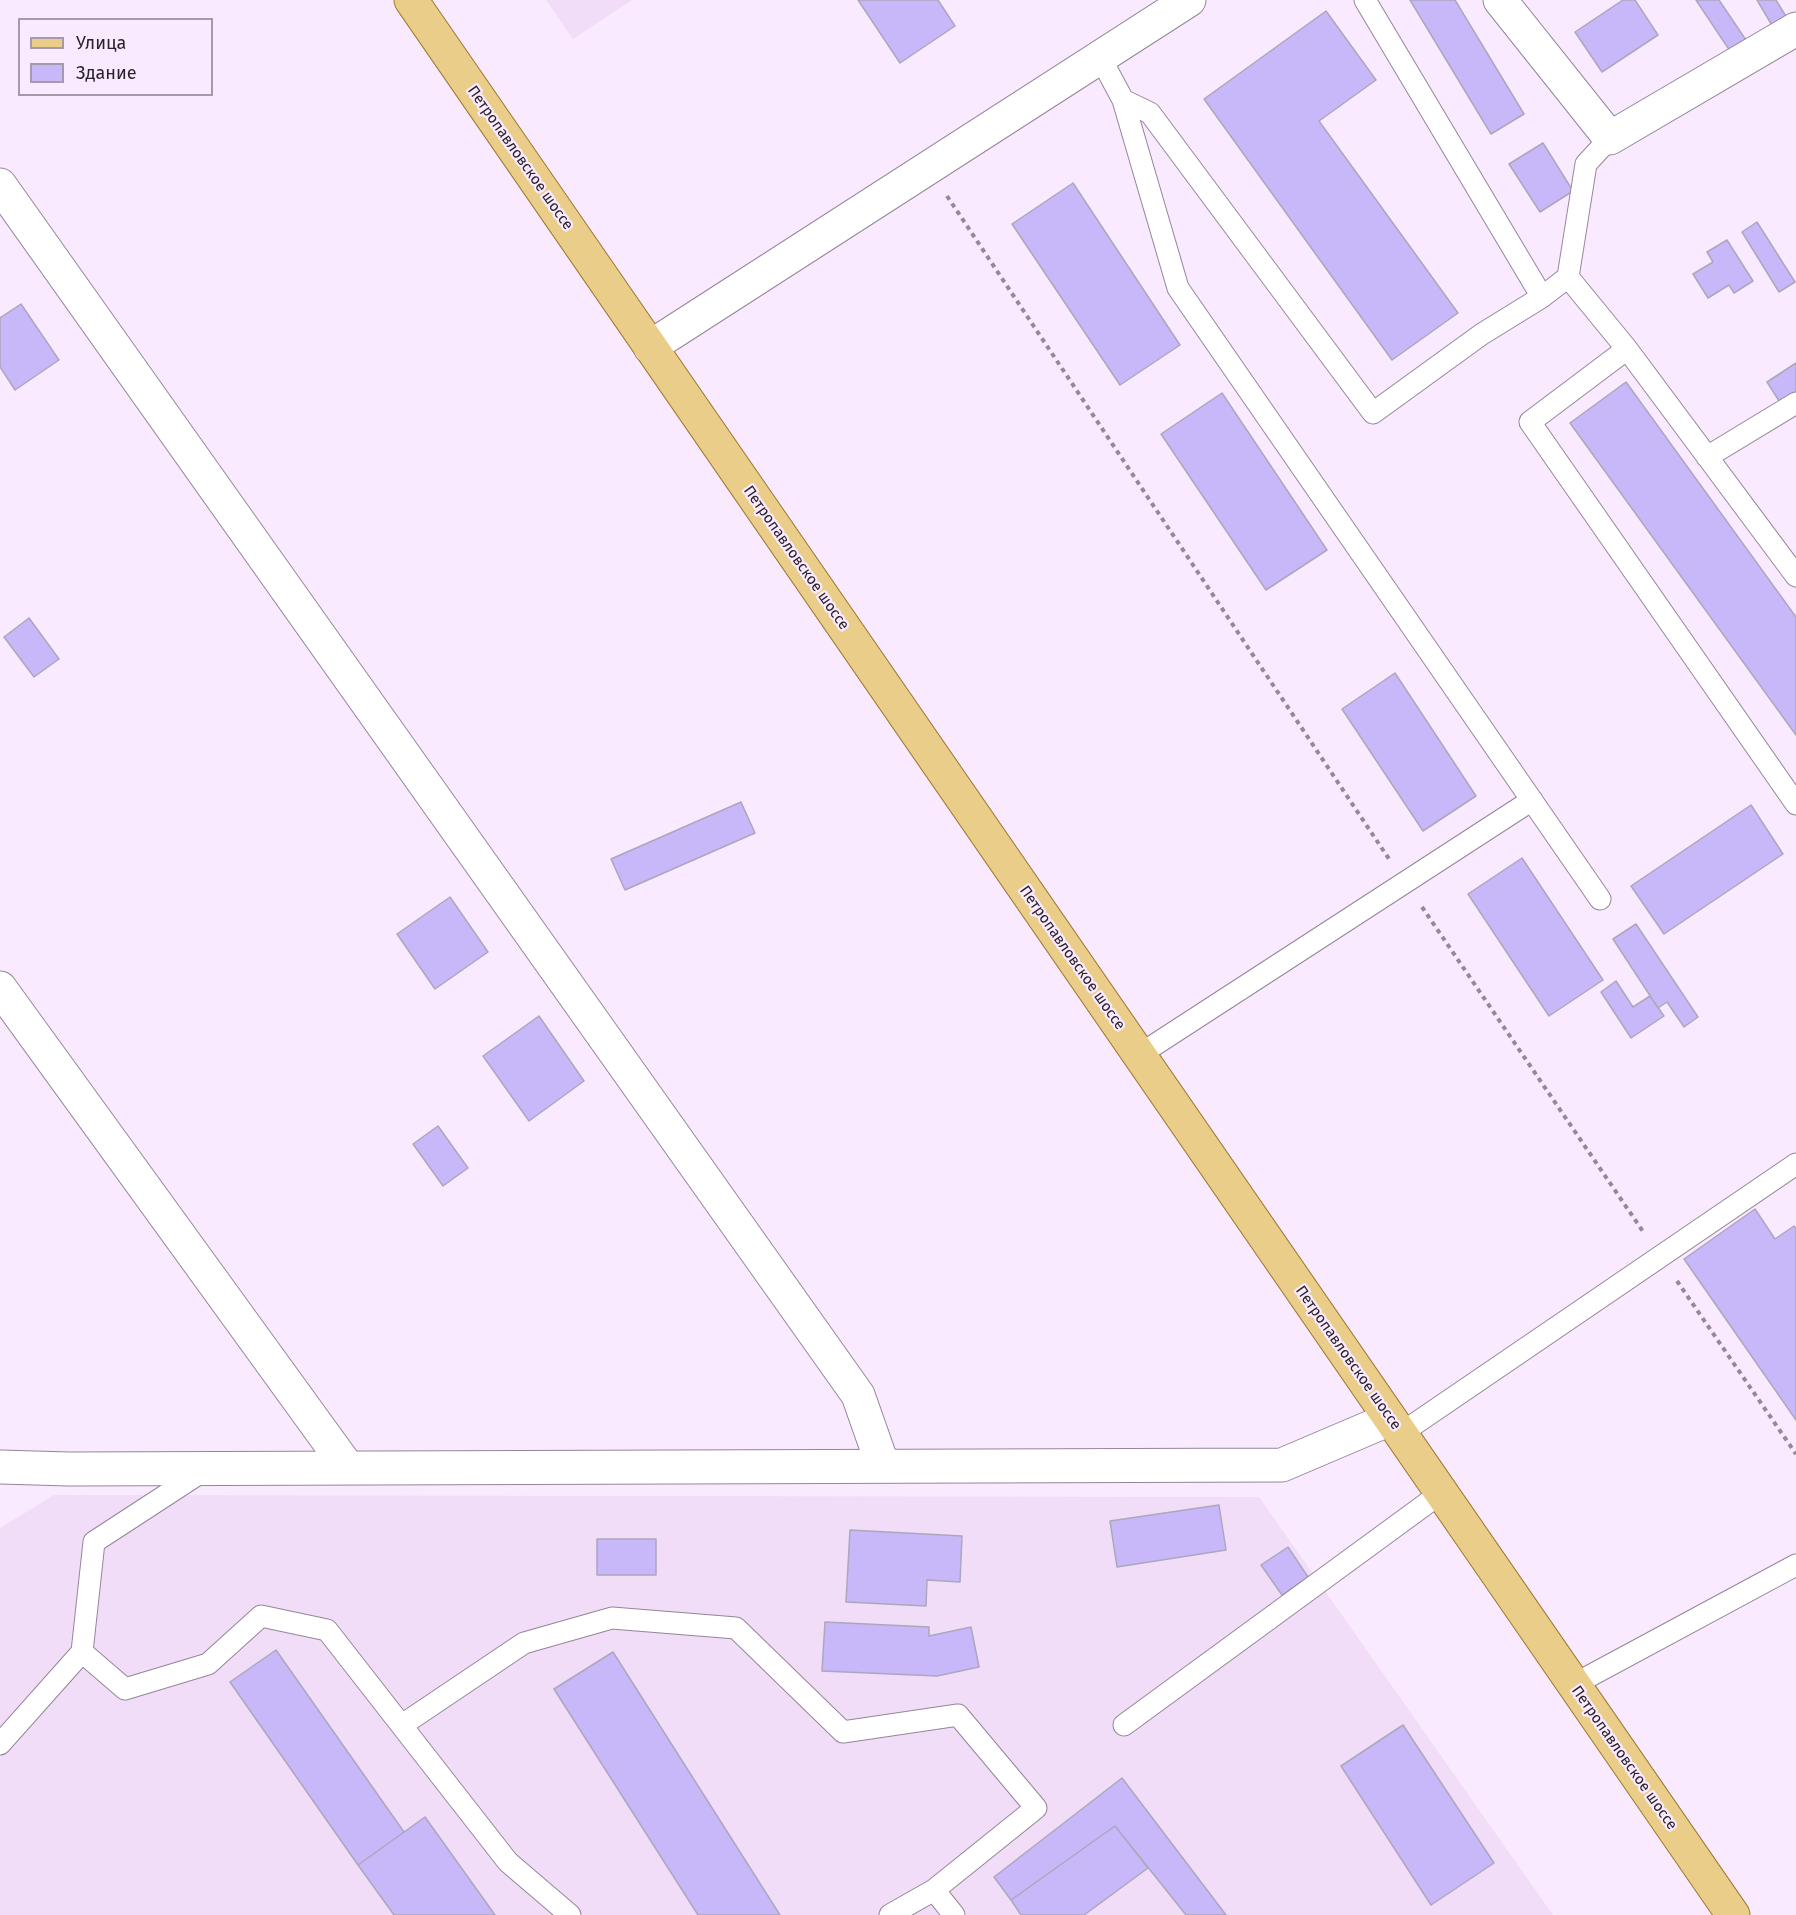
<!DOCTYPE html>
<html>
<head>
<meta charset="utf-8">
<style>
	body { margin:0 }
	#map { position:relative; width:1796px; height:1915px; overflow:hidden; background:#faeaff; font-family:"Fira Sans",sans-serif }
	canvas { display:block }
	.legend { position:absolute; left:18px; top:18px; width:195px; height:78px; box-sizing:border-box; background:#faeaff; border:2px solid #a69aaa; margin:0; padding:8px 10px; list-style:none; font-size:18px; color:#28222a }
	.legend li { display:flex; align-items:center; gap:12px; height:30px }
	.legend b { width:30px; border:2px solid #a69aaa }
</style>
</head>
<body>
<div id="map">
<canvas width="1796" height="1915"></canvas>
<ul class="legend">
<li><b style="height:8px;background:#eacd89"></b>Улица</li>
<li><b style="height:16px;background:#c8b7f9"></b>Здание</li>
</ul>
</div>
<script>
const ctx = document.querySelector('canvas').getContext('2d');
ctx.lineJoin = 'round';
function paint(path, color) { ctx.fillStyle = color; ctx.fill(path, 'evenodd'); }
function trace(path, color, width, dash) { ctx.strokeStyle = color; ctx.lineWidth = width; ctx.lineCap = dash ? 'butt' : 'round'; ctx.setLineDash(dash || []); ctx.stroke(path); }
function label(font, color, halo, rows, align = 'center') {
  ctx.font = font + ' "Fira Sans",sans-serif'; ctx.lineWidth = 4.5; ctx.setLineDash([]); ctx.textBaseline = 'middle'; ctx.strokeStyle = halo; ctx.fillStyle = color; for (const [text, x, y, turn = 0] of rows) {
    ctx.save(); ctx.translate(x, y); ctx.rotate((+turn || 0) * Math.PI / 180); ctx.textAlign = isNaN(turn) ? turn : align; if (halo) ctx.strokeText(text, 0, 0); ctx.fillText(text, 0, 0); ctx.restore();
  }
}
paint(new Path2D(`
	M546,0H632L573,39Z
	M54,1495L1259,1497L1553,1915H0V1528Z`), '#f1ddf8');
const building = new Path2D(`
	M858,0H938L955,26L900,63Z
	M1410,0H1455L1524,114L1491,134Z
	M1623,0H1635L1658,35L1602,72L1575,32Z
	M1696,0H1719L1746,40L1730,51Z
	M1757,0H1776L1787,18L1773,27Z
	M1326,11L1376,80L1319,121L1458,313L1392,360L1204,99Z
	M1543,143L1573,191L1540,212L1509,164Z
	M1073,183L1180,345L1120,385L1012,224Z
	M1757,222L1795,282L1779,292L1742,232Z
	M1727,240L1753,281L1734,293L1729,285L1708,298L1693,274L1713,262L1707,252Z
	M21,304L59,360L15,390L0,367V318Z
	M1796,363V395L1781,404L1767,382Z
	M1626,382L1796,617V735L1570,423Z
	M1222,393L1327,550L1266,590L1161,434Z
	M29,618L59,659L34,677L4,637Z
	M1395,673L1476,796L1423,831L1342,709Z
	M741,802L755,833L625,890L611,859Z
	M1751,805L1783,854L1664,934L1631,886Z
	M1522,858L1603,980L1549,1016L1468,894Z
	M450,897L488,952L435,989L397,934Z
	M1636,924L1698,1017L1684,1027L1667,1002L1658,1008L1613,939Z
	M1616,981L1633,1007L1650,996L1664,1016L1631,1038L1601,992Z
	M539,1016L584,1081L529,1121L483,1056Z
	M438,1126L468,1168L443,1186L413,1144Z
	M1755,1209L1775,1239L1794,1226L1796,1229V1420L1684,1259Z
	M1219,1505L1226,1550L1117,1567L1110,1521Z
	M850,1530L962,1536L960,1582L927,1580L926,1606L846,1602Z
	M597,1539H656V1575H597Z
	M1288,1547L1308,1577L1282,1595L1261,1565Z
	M825,1622L929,1627V1636L971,1627L979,1667L937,1676L822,1671Z
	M276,1650L404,1832L358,1865L230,1682Z
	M613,1652L780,1915H698L554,1689Z
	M1403,1725L1494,1863L1431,1905L1341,1766Z
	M1122,1778L1226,1915H1186L1115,1826L1011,1900L994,1877Z
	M425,1817L495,1915H394L358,1865Z
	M1115,1826L1148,1868L1084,1915H1021L1011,1900Z`);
paint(building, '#c8b7f9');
trace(building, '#aca7bd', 1.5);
const service = new Path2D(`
	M1100,57L1123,100L1178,288L1600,899
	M1123,100L1150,113L1373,413L1482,334L1542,297L1365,0
	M1568,277L1627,349L1796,576
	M1542,297L1568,277L1586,164L1610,138
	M1627,349L1530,422L1796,804
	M1707,457L1796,403
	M1139,1055L1532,800
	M1400,1434L1796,1164
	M206,1469L94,1542L82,1652L125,1689L208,1664L261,1616L327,1630L508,1862L570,1915
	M1573,1685L1796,1565
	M402,1725L524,1643L612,1618L736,1628L843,1732L958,1715L1036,1808L934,1890
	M1124,1725L1441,1493
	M0,1744L82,1652
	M890,1915L934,1890L954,1915`);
const minor = new Path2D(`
	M1500,0L1610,138L1796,29
	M0,185L858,1395L883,1466
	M650,347L1189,0
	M0,988L348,1468
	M0,1467L69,1469L1282,1465L1390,1419`);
const primary = new Path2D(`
	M411,0L1733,1915`);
trace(service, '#948698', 23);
trace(minor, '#948698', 35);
trace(primary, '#9d7b34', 35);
trace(new Path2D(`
	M947,196L1389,859
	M1422,907L1644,1233
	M1677,1281L1796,1454`), '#948998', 4, [4.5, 4.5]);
trace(service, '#fff', 21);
trace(minor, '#fff', 33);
trace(primary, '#eacd89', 33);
label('15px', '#28222a', '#faeaff', [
	["Петропавловское шоссе",520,158,55],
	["Петропавловское шоссе",796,558,55],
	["Петропавловское шоссе",1072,958,55],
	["Петропавловское шоссе",1348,1358,55],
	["Петропавловское шоссе",1624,1758,55]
]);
</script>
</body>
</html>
